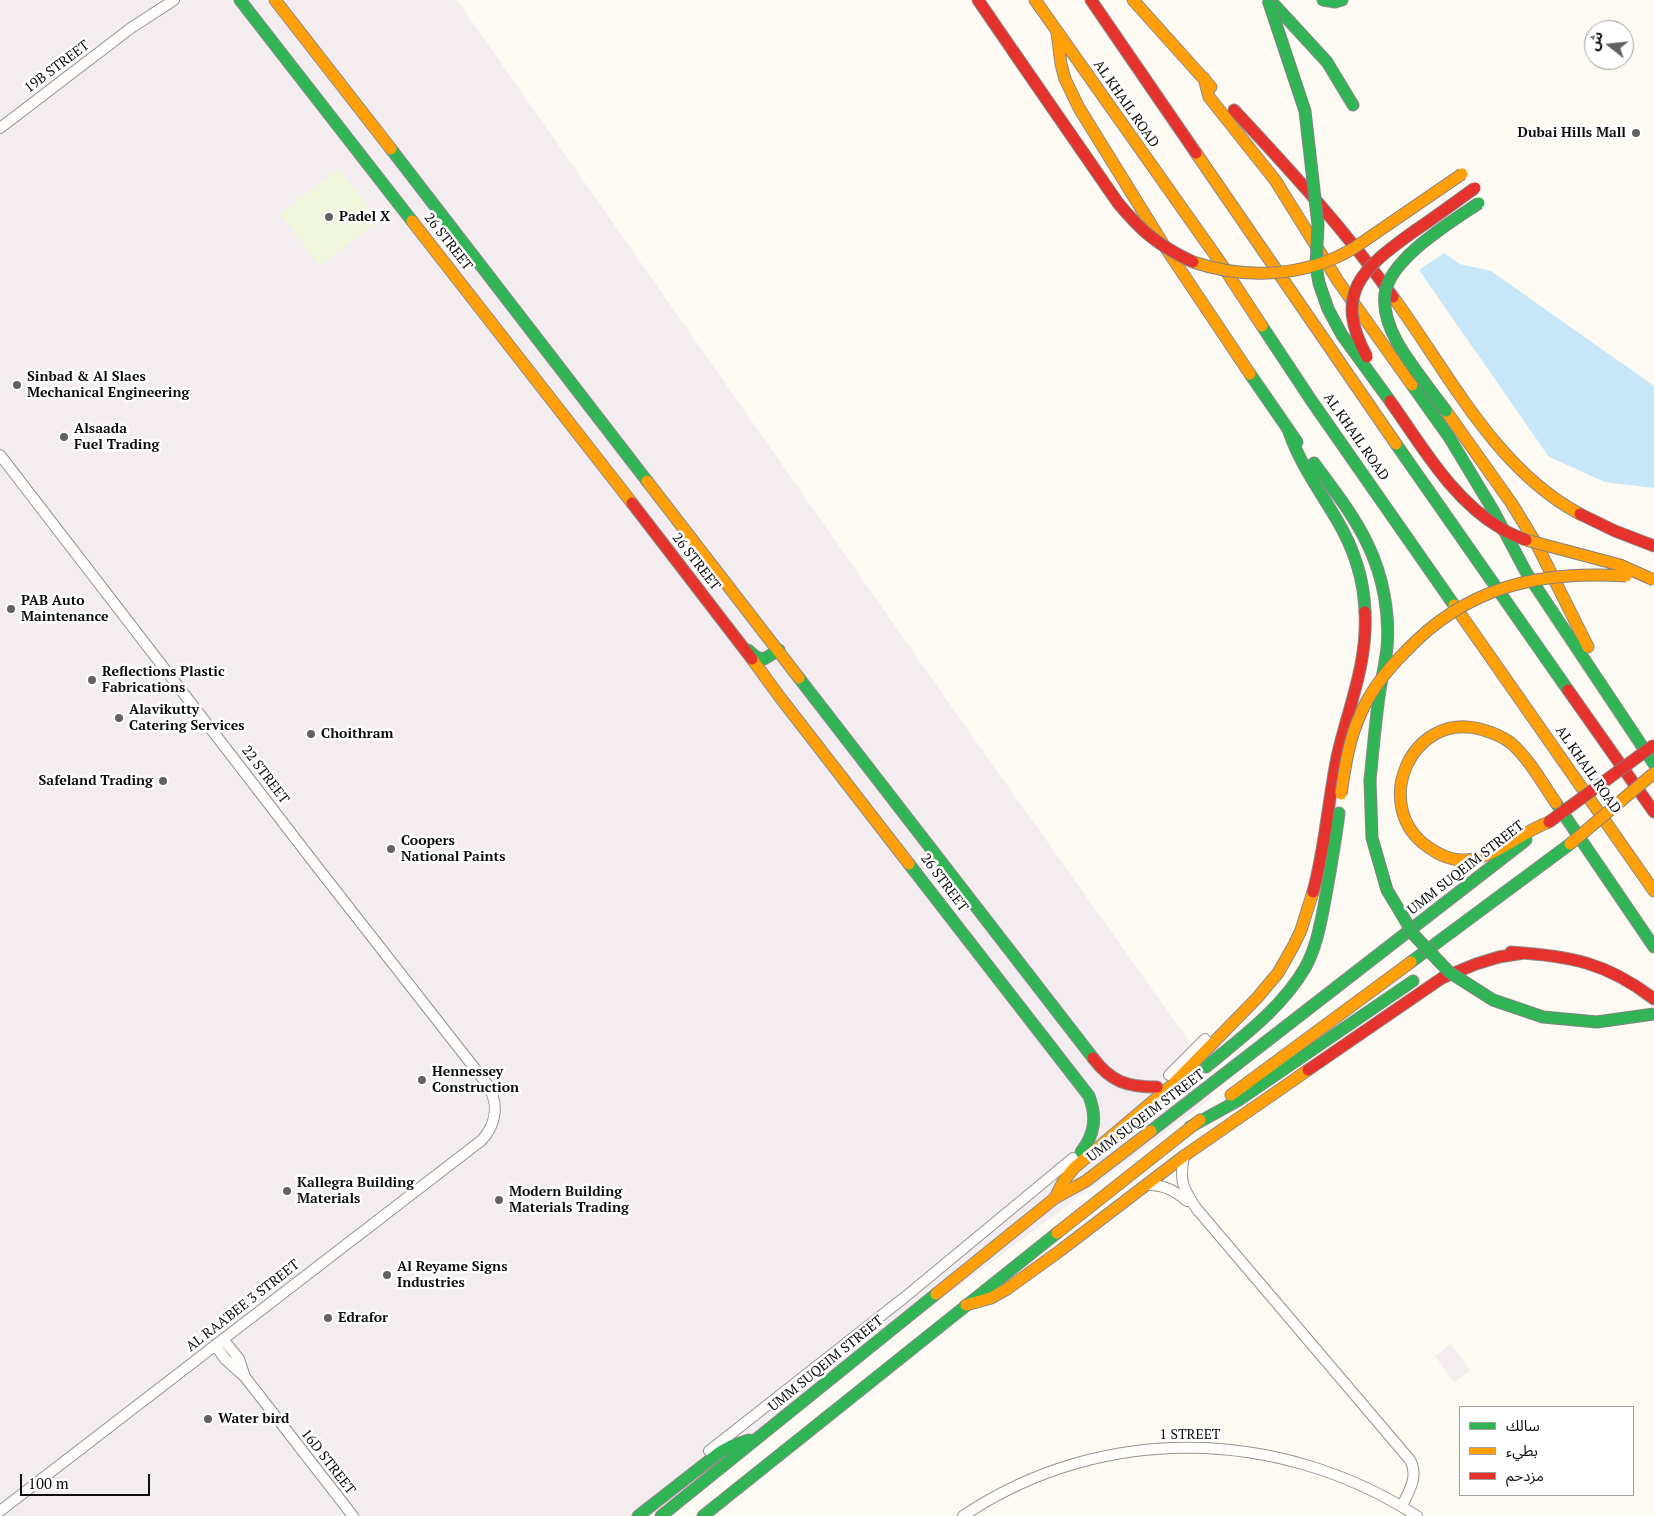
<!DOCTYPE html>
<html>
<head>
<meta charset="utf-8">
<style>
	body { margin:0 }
	#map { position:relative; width:1654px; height:1516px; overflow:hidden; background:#fcfaf2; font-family:"PT Serif","Noto Sans Arabic",serif }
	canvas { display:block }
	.legend { position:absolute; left:1459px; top:1406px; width:175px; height:90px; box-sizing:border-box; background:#fff; border:1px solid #9f9f9f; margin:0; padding:6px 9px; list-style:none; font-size:15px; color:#0e0e0e }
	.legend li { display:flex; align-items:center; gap:10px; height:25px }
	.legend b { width:25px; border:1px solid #9f9f9f }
	.north { position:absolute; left:1584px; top:20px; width:50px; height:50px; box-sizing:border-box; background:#fff; border:1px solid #9f9f9f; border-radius:50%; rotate:286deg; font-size:14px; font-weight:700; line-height:20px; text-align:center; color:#0e0e0e }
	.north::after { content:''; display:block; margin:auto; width:18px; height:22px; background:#61615e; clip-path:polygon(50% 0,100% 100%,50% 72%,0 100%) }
	.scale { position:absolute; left:20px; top:1474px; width:130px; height:22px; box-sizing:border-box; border:2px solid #0e0e0e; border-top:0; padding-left:6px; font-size:15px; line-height:18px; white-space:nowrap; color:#0e0e0e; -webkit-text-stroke:4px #fff; paint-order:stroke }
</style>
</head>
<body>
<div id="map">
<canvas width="1654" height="1516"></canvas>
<ul class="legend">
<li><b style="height:6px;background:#30b455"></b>سالك</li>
<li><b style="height:6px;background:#ff9f0a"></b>بطيء</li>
<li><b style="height:6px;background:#e5322d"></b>مزدحم</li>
</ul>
<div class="north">ش</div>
<div class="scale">100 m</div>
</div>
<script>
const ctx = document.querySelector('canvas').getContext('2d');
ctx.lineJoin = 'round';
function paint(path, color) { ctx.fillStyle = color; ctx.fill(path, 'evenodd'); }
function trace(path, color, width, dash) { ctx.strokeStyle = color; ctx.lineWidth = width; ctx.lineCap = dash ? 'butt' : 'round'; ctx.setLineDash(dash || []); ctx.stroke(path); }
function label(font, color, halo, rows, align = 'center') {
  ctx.font = font + ' "PT Serif",serif'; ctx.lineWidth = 5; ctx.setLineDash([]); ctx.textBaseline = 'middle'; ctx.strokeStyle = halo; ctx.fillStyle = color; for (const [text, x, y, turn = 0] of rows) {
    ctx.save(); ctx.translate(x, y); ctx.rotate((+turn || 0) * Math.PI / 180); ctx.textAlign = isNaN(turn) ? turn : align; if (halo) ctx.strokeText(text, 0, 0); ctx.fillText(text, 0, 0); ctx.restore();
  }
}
paint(new Path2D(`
	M0,0H457L970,733L1208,1068L1197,1077L1212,1098L650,1516H0Z
	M1451,1344L1470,1371L1454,1382L1435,1356Z`), '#f3edef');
paint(new Path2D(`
	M339,168L379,220L320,266L280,214Z`), '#eff6db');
paint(new Path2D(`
	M1444,253L1460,264L1491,271L1654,386V488L1605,482L1549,457L1419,270Z`), '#c7e7f8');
const street = new Path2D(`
	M0,128L131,28L174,0
	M0,455L318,868L487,1084C499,1103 497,1123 482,1140L0,1511
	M1169,1075L1205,1039
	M1184,1157C1179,1181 1183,1188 1196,1208L1410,1460C1419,1476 1409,1491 1402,1506
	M1149,1185C1165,1185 1175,1191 1187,1201
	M223,1339L239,1359L245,1377
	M215,1345L225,1359L245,1377L353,1516
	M709,1451L905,1297L1073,1158
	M963,1516C1101,1423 1279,1427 1417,1516`);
const fast = new Path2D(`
	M240,0L412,221
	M1270,0L1327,62L1353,105
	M1323,0L1335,2L1342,0
	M391,149L647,481
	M1262,326L1311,400L1454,605
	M1250,374L1297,442
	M1412,385L1449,437L1493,510L1526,572L1654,764
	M1289,432C1300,464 1320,491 1337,520C1353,547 1364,580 1365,612
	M1396,444L1568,690
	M1314,463C1333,489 1354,515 1368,545C1383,576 1390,614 1387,648C1385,665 1381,681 1379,697C1375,725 1373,752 1370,780
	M748,650L756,657L764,659L779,650
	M799,678L1093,1058
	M1556,803L1654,947
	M909,864L1089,1096C1097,1117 1095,1134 1081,1152
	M1411,962L1570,844
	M1206,1067C1242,1037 1281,1009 1305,968C1315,950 1319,931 1323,911C1329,878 1335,846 1339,813
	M1190,1127L1239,1100L1413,981
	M1151,1131L1526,840
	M638,1516L720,1452L731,1446L749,1440
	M661,1516L936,1294
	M703,1516L1057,1233`);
const slow = new Path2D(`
	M275,0L391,149
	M1035,0L1220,262L1262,326
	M1133,0L1211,87
	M1057,33L1061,64L1065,79L1079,108L1163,244L1250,374
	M1204,78L1209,97L1275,180L1338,281L1412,385
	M1196,153L1396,444
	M412,221L632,503
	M1393,297C1448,372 1495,469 1580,514
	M1446,411L1512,504L1537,545L1588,647
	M647,481L799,678
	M1454,605L1654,891
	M752,659L779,696L909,864
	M1549,822C1521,832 1497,857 1467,860C1453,861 1439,855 1428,847C1370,807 1411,711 1480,729C1491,732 1502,736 1511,743C1530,760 1542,783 1556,803
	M1231,1095L1411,962
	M1055,1198L1063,1182L1074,1168L1171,1086L1257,998L1278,973L1294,945L1301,930L1313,892
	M1057,1233L1200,1120
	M936,1294L1055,1198L1086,1181L1151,1131
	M966,1305L991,1298L1007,1289L1061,1250L1184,1156L1308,1070`);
const jam = new Path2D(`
	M978,0L1013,51
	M1091,0L1196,153
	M1234,110C1290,170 1345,230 1393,297
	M632,503L752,659
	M1580,514L1615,531L1654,546
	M1568,690L1654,812
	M1313,892C1325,848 1328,802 1337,757C1348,708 1368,663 1365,612
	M1511,952C1570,956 1606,962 1654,999
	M1093,1058C1111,1082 1127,1087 1157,1087
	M1308,1070L1442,978L1476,964L1499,957L1524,953`);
trace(street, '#959491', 12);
trace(fast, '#8c8b87', 13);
trace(slow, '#8c8b87', 13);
trace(jam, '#8c8b87', 13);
trace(street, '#fffefd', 10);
trace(fast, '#30b455', 11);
trace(slow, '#ff9f0a', 11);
trace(jam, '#e5322d', 11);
const fastBridge = new Path2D(`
	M1268,0L1305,111L1318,225L1316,266L1319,283L1328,309L1342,335L1390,401
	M1446,411C1430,389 1410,365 1397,342C1390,329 1383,310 1385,294C1389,259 1451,222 1479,203
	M1370,780L1372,838L1387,890L1414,935L1449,972L1493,1000L1543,1017L1597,1022L1654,1014`);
const slowBridge = new Path2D(`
	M1193,262C1246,280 1306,277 1354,248L1462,174
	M1526,540L1620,565L1654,580
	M1341,794C1345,766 1349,739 1361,713C1371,690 1387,670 1405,652C1466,587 1539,570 1626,576
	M1570,844L1654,773`);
const jamBridge = new Path2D(`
	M1013,51L1118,203C1142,232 1159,246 1193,262
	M1367,357C1332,293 1363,268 1413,232C1434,218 1454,203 1475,188
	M1390,401C1422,446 1452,500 1502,529C1509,533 1518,537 1526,540
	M1549,822L1654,745`);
trace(fastBridge, '#82827e', 13, []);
trace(slowBridge, '#82827e', 13, []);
trace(jamBridge, '#82827e', 13, []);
trace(fastBridge, '#30b455', 11);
trace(slowBridge, '#ff9f0a', 11);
trace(jamBridge, '#e5322d', 11);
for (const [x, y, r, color] of [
	[1636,133,5,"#61615e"],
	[329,217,5,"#61615e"],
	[17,385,5,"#61615e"],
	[64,437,5,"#61615e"],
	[11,609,5,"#61615e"],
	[92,680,5,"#61615e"],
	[119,718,5,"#61615e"],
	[311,734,5,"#61615e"],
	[163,781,5,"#61615e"],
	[391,849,5,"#61615e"],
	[422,1080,5,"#61615e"],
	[287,1191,5,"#61615e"],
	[499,1200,5,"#61615e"],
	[387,1275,5,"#61615e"],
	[328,1318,5,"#61615e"],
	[208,1419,5,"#61615e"]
]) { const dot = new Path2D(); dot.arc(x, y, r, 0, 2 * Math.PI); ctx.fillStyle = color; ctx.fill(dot); trace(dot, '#fff', 2); }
label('14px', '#0e0e0e', '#fff', [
	["19B STREET",57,67,-37],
	["AL KHAIL ROAD",1126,104,55],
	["26 STREET",448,242,52],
	["AL KHAIL ROAD",1356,437,55],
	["26 STREET",696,562,52],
	["AL KHAIL ROAD",1588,770,55],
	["22 STREET",265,775,53],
	["UMM SUQEIM STREET",1466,868,-38],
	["26 STREET",944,883,53],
	["UMM SUQEIM STREET",1146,1116,-37],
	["AL RAA'BEE 3 STREET",243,1306,-38],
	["UMM SUQEIM STREET",826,1364,-39],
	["1 STREET",1190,1435],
	["16D STREET",328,1462,52]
]);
label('bold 14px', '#0e0e0e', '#fff', [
	["Dubai Hills Mall",1626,133,"right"],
	["Padel X",339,217],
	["Sinbad & Al Slaes",27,377],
	["Mechanical Engineering",27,393],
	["Alsaada",74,429],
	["Fuel Trading",74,445],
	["PAB Auto",21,601],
	["Maintenance",21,617],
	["Reflections Plastic",102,672],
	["Fabrications",102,688],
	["Alavikutty",129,710],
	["Catering Services",129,726],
	["Choithram",321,734],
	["Safeland Trading",153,781,"right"],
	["Coopers",401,841],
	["National Paints",401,857],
	["Hennessey",432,1072],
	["Construction",432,1088],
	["Kallegra Building",297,1183],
	["Materials",297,1199],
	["Modern Building",509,1192],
	["Materials Trading",509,1208],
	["Al Reyame Signs",397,1267],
	["Industries",397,1283],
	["Edrafor",338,1318],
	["Water bird",218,1419]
], 'left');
</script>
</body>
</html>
